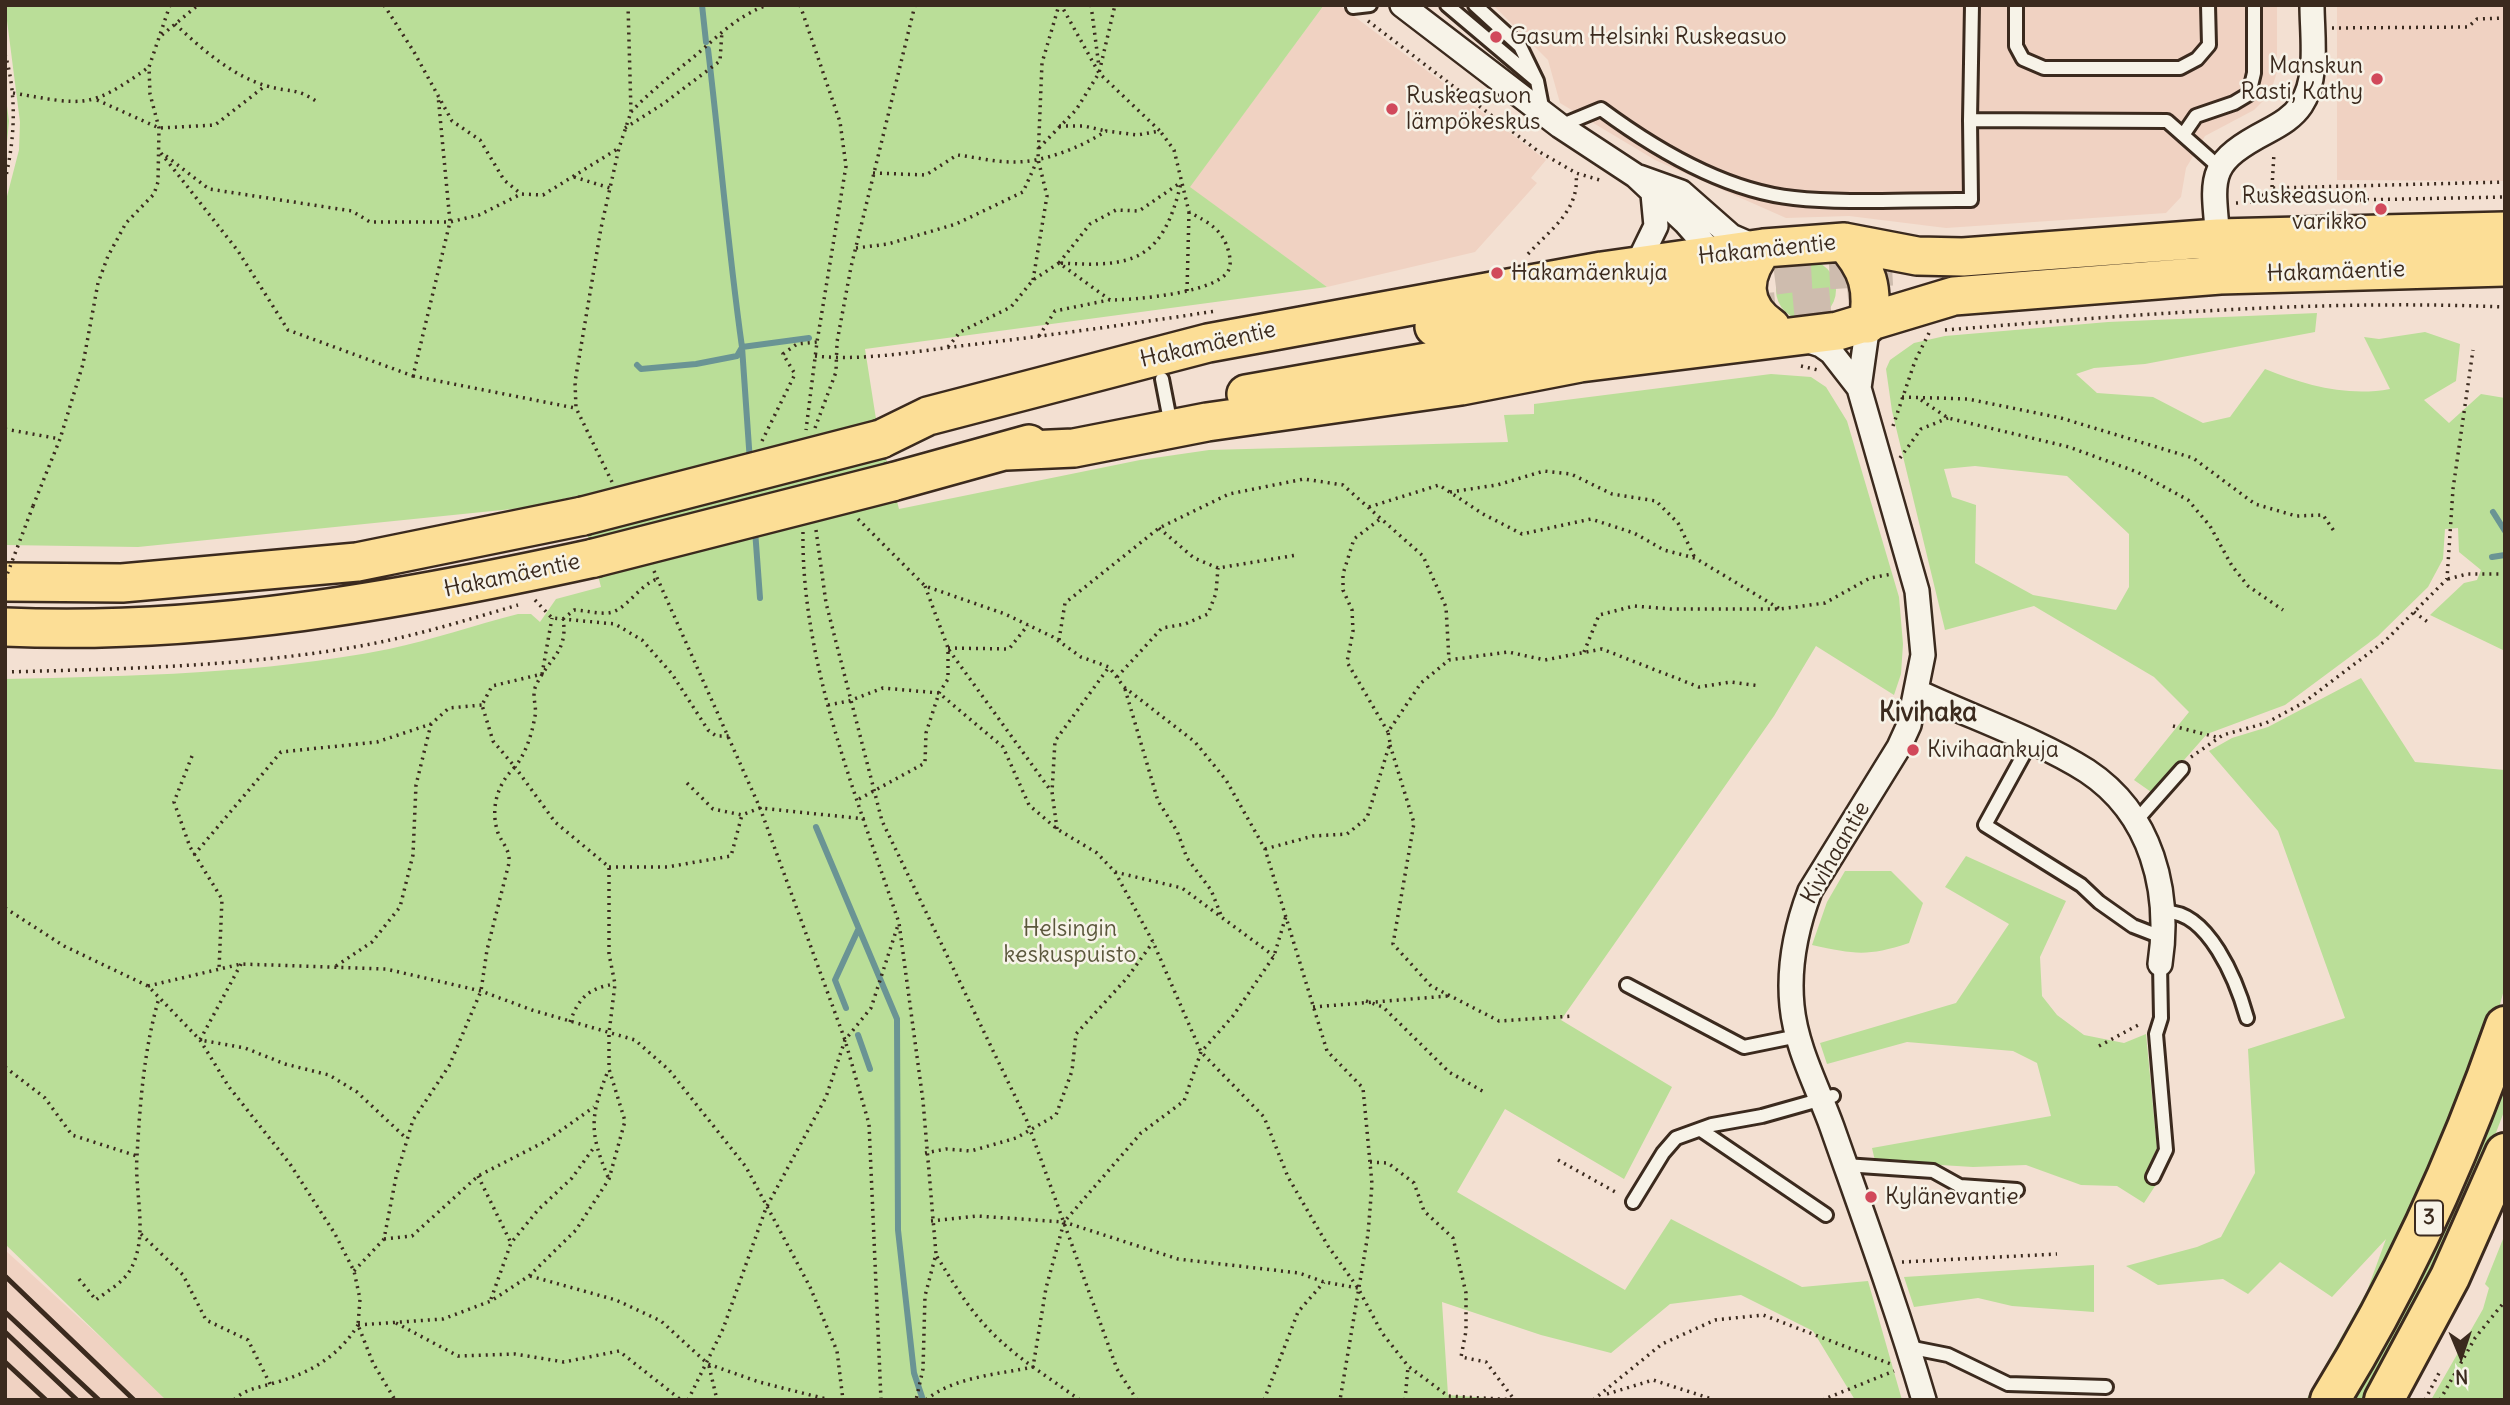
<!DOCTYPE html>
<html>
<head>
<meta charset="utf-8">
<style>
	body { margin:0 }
	#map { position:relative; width:2510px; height:1405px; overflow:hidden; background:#f3e0d2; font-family:Delius,sans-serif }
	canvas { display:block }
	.frame { position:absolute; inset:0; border:7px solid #3b2a1e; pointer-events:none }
	.north { position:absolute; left:2426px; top:1321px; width:70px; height:70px; -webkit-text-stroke:5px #f7f3e8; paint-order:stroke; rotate:178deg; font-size:19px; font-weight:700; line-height:28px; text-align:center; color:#3b2a1e }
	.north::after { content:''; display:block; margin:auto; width:24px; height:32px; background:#3b2a1e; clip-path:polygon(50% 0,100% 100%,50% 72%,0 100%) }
</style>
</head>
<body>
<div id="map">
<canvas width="2510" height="1405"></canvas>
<div class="frame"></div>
<div class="north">N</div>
</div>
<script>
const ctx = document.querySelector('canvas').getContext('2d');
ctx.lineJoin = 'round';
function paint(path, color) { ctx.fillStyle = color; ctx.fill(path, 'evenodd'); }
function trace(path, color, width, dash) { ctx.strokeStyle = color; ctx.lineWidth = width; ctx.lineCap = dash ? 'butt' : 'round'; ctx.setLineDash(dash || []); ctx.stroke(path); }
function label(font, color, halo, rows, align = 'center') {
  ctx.font = font + ' Delius,sans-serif'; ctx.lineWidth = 5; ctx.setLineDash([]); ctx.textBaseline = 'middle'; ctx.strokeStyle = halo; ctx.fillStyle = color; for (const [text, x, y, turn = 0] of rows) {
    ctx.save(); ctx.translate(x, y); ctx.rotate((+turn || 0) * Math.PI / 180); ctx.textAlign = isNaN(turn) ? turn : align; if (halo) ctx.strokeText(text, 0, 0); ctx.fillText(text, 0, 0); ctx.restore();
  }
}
paint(new Path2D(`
	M1324,5H1339L1546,160L1531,178L1537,183L1475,252L1327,287L1189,187Z
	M1493,5H2277V72L2270,94L2254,110L2205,136L2186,168L2181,197L2166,213L1946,228L1849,216L1786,218L1655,160L1560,103L1548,60Z
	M2337,5H2505V181L2337,180Z
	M5,1250L154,1386L166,1400H5Z`), '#f0d2c2');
paint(new Path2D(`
	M5,5H1324L1190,187L1327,287L865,349L876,419L899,509L1140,460L1209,450L1508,442L1504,415L1534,414V404L1771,374L1811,377L1826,387L1847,421L1899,597L1903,644L1901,674L1894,695L1816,646L1774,716L1561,1020L1672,1087L1624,1179L1505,1109L1457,1192L1625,1290L1671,1219L1802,1287L1868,1281L1902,1400H1855L1813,1331L1741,1295L1670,1304L1611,1353L1541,1335L1442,1302L1448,1395L1513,1400H166L5,1244V679C133,676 263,674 389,649C432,640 475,625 518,614H531L540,622L556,599L601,587L577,496L522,508L138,547L5,545V204L19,150L20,122Z
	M5,91L9,121L5,164Z
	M1776 290a30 30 0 1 1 60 0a30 30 0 1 1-60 0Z
	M2317,313L2315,332L2145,364L2094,368L2076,374L2097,393L2153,397L2203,423L2230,417L2265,369C2304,385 2347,397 2390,389L2364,337L2379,339L2425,332L2460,344L2456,381L2424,400L2449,423L2481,394L2505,398V651L2430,615L2464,583L2477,580L2481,570L2459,552L2458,528L2445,529L2443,559L2428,587L2378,636L2285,705L2207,734L2154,794L2134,780L2189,712L2154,677L2034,606L1945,630L1892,411L1886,369L1890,360L1914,343L1945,336L2108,322ZM1975,466L2067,476L2129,534V587L2116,610L2033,595L1975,563L1976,505L1952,497L1944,469Z
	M2361,678L2415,762L2505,770V986L2492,1034L2466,1106L2319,1400H2306L2367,1291L2386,1239L2332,1297L2280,1262L2248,1294L2223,1279L2158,1285L2126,1266L2197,1247L2221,1237L2255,1173L2248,1049L2345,1018L2278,831L2209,751L2232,738L2268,727Z
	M1966,856L2066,901L2040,957L2042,996L2057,1015L2084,1035L2124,1043L2146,1034L2157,1148L2144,1176L2157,1183L2144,1203L2117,1186L2081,1185L2026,1165L1973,1167L1875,1161L1872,1148L2051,1116L2037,1063L2013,1051L1907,1042L1827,1064L1820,1043L1956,1003L2009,924L1945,887Z
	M1845,871H1891L1923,903L1909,943C1866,957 1855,954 1812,945L1827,902Z
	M2505,1081V1109L2489,1151L2409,1322L2365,1400H2350Z
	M2505,1234V1400H2431L2483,1309L2489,1288L2485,1284Z
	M2094,1265V1312L2012,1306L1978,1298L1914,1307L1904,1277Z`), '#bade98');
trace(new Path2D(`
	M702,5L706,42
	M708,49C720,149 728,248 742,347L809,338
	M742,347L750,462
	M637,365L641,369L696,364L737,356L741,349
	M2493,512L2505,531
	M755,530L760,598
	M2492,557L2505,555
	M816,827L897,1019L898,1230L914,1373L923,1400
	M846,1008L835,980L858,930
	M858,1035L870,1069`), '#6a9494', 6);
trace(new Path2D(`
	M1720,283L1807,272L1892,267
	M1739,314L1902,299`), '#cebcae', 37, [37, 18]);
const lane = new Path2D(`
	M1447,5L1537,81L1543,112
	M1475,5L1520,46L1537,81
	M1972,5L1970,120L2167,121L2219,167
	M2016,5V46L2023,59L2044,68H2180L2197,59L2209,45L2208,5
	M1353,7L1370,5
	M1560,126L1601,109C1655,149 1726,191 1794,198C1848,204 1916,199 1971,200L1970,120
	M2183,135L2196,116L2234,103L2249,94L2254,73V5
	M1162,379L1168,410
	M2030,743L1985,825L2081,885L2099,902L2133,926L2164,938
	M2135,822L2182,769
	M2164,912C2208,909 2237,982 2247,1018
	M1627,985L1744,1047L1798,1036
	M1701,1130L1826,1215
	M1845,1165L1933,1171L1960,1186L2017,1190
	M2153,1177L2166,1150L2156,1034L2161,1018L2160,964
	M1633,1202L1663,1153L1676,1138L1712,1125L1762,1116L1833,1096
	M1908,1347L1948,1355L2008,1384L2106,1387`);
const street = new Path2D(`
	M1402,5L1560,126L1636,176L1685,222L1714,255
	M1639,177L1681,192L1731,236L1754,246
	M2218,238C2212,175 2207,163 2268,131C2281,124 2293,117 2301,105C2319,78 2312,36 2312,5
	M1637,265L1656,226L1653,194
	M1803,339L1821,345L1831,352L1859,388L1917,591L1923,655L1909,725L1899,747L1810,891C1796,928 1788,966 1792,1006C1796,1048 1818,1088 1832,1127C1864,1218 1897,1308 1924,1400
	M1859,388L1868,324
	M1918,692C1971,717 2038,740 2087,771C2152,814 2171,891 2160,964`);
const primary = new Path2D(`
	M1844,242C1868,268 1874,289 1868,324
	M1764,248C1741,276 1740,306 1771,327
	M1434,327L1720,283
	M1246,394L1580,335L1739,314
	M881,439L928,416L1208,343L1602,271L1764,248L1844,242L1917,256L1963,257L2218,238L2505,231
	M1006,451L1074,448L1207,422L1461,386L1580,363L1838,331L1954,296L2220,275L2505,267
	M892,482L1029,444
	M5,582L122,583L357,562L583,516
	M5,627C204,636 401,600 594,558`);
const highway = new Path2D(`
	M2330,1400C2403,1282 2459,1158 2505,1026
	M2384,1400L2450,1277L2505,1153`);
trace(lane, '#3b2a1e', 18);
trace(street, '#3b2a1e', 28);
trace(primary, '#3b2a1e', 42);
trace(highway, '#3b2a1e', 44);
trace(new Path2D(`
	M384,5L414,52L452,121L480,140L504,180L521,194L543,195L619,148
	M800,5L840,122L846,166L817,342L806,430
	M1091,5L1099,67
	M1368,21L1538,151L1576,173L1603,181
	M175,24C202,49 232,76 267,86C291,93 296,87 319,103
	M2332,28L2468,27L2477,19L2505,18
	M162,35L198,5
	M5,54C17,95 15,139 5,180
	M13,93C84,105 89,110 149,67
	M97,100L159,128L215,125L265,86
	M631,112C656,85 686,65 713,40C730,25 744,14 767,5
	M1059,126H1084L1106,131
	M625,128L663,104L720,61L722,31
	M1039,148L1076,110L1099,73L1115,5
	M161,153L238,251L288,330L413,376L450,222L438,95
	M166,156L209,189L352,211L370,222H450L479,215L521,194
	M873,173L926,175L957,155C975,157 994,162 1012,162C1042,163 1082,147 1106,131L1137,135L1160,131L1099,73L1061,5
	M574,177L610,188
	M2272,187L2274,153
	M2255,202L2505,197
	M2236,203L2254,202L2272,188L2505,182
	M856,248L888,244L956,224L1023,192L1037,161
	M1528,254C1552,228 1580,210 1576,173
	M1059,263L1090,224L1116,210L1139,211L1180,183
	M1061,263C1135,268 1163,259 1181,183
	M1033,280L1047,196L1038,159L1042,63L1059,5
	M1187,291L1189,212
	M1945,330C2131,315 2318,299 2505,307
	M1039,336L1055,311L1109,300
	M948,347L960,332L1011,307L1033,280L1059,263L1110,300C1133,300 1220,293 1229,269C1231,264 1230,258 1229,253C1223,229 1209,223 1189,212L1174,150L1160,131
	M815,356C863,361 912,352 960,346C1045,336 1131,324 1216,311
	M1801,366L1818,370
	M413,376L575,408
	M1902,397L1968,399L2061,418L2193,458L2255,504L2296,516L2323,515L2336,534
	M1921,400L1948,418L2069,447L2137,472L2188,500L2210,526L2232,566L2248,586L2283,610
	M1893,426L1915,361L1929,333
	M815,428L836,372L837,342L851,267L915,5
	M5,429L60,439
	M762,441L795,374L783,354L797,344L817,342
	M1900,458L1921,429L1948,418
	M612,482L576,408L575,382L601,228L619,148L631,112L628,5
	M1450,492L1497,485L1544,471L1571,474L1612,494L1656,501L1678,523L1695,558
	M33,506L60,439L83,364L98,283L108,256L126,223L154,194L158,182L159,128L150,94L149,67L170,5
	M1369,507L1439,485L1483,514L1522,534L1591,519L1634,533L1664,550L1695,558L1780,609
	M858,519L925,586L1005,614L1053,637L1081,657L1109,667L1124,687L1195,742L1226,780L1265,849L1327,1051L1363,1088L1372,1184L1368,1234L1340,1400
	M1379,520L1354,539L1343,574V590L1352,610L1353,631L1347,662L1388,732
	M1159,528L1194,558L1218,568L1297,555
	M816,530L826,603L882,821L1027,1121L1117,1369L1137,1400
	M803,532C801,663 858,800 899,923L923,1101L936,1254L925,1296L923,1369L916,1400
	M654,571L760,808L845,1040L869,1124L881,1400
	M2448,579L2467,574H2505
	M535,600L552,618L615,624L642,640L672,674L708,730L716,736H730
	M2414,612L2429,623
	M563,619L574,610C585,610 597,614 608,613C626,611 638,586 657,579
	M1059,640L1065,603L1159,528L1229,494L1304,479L1343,485L1423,556L1446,607L1449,660
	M948,648L1009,649L1028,625
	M949,650L1051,791
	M1584,652L1599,615L1634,606L1671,609H1780L1825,603L1870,578L1892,574
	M5,672C117,669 231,667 342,649C402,640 460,622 518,605
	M1117,677L1162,628L1185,624L1208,614L1216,593L1218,568
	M1125,689L1158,801L1177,831L1187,858L1211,890L1221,915
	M828,705L849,701L883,688L939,693L1003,747L1029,805L1057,829L1097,853L1115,872L1153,942L1201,1052L1264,1117L1288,1177L1328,1246L1358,1288L1382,1333L1408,1366L1448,1396L1517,1400
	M2173,726L2216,737
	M1390,745L1414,823L1393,944L1431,986L1499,1021L1573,1016
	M192,756L174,802L190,847L222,899L219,969
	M2191,757L2223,735L2266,723L2303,703L2385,641L2447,579L2453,489L2473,350
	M687,783L713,809L742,815L760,808L865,819
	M859,799L925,763L926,733L939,693L948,679V648L925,586
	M1057,829L1052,792L1055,741L1109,667
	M1265,849L1313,836L1347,834L1367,818L1390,743L1388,732L1421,683L1449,660L1508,652L1545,660L1602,649L1699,687L1731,682L1760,686
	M194,855L281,752L377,742L431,724L449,708L482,705
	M609,867H667L731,856L742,815
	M1115,872L1182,888L1274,956
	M5,908L64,946L148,986L200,1040L229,1087L290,1164L335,1234L354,1271L360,1299L358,1325L373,1363L395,1400
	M241,964L200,1040L245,1048L285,1064L329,1075L357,1092L407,1139
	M336,966L372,942L400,907L413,855L416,785L431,724
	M148,986L241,964L386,969L481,991L532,1010L635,1040L669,1070L746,1167L810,1287L837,1351L843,1400
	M1366,1001L1383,1007L1449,1072L1486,1093
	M1313,1007L1448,996
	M570,1022C579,997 589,988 615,984
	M2099,1046L2142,1023
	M5,1067L45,1098L72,1135L137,1156
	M925,1153L946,1149L971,1151L1016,1138L1056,1115L1072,1071L1076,1034L1127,978L1153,942
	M1558,1160L1619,1194
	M1370,1162L1388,1163L1414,1183L1424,1211L1453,1238L1466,1293V1331L1461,1357L1486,1362L1513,1398
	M478,1176L511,1243
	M608,1177C589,1132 590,1116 608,1071
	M931,1221L977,1216L1064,1222L1178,1259L1299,1273L1324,1282L1358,1288
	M141,1234L183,1275L206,1320L248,1340L270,1384
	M384,1239L412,1236L478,1176L546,1141L594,1107
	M1902,1262L2057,1254
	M354,1271L384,1239L396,1177L413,1120L449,1066L481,991L487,950L509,863C510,849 503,845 498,833C490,809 497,784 515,767L493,741L482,705L492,686L542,674L552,618
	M530,1276L616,1300L661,1321L708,1364L759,1382L830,1400
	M79,1279L96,1300C106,1292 122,1283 129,1272C150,1238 134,1194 137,1156C140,1103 144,1049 159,998
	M491,1299L511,1243L538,1210L572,1178L595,1146
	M396,1323L458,1356L515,1354L564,1362L619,1351L681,1400
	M358,1325L443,1319L491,1301L529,1276L576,1230L609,1179L625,1121L609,1069V1033L615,984L609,954V867L555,822L515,767C526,753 532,734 535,716C537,707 532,697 535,688C546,660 569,653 563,619
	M709,1366L717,1400
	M1607,1394L1653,1380L1715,1400
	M234,1400C246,1388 259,1388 274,1383C310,1373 338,1357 358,1325
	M688,1400L723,1329L766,1208L826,1097L845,1040L871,1008L898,925
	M926,1400C953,1377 1000,1374 1033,1367C982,1330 968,1307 936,1255
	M1080,1400L1033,1367L1046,1288L1064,1222L1141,1133L1184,1101L1201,1052L1233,1016L1274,956L1286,916
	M1264,1400L1298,1312L1324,1282
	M1405,1400L1408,1367
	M1593,1400L1662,1344L1715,1320L1763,1315L1891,1364
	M1822,1400L1894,1371
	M2425,1400L2439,1373
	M2440,1400L2475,1338L2505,1301`), '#3b2a1e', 3.5, [2, 5]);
trace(lane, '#f7f3e8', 12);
trace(street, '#f7f3e8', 23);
trace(primary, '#fcde96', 37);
trace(highway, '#fcde96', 38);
trace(new Path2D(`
	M5,1276L134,1400
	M5,1312L99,1400
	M5,1332L77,1400
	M5,1362L46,1400`), '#3b2a1e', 5);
const primaryBridge = new Path2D(`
	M583,516L881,439
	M594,558L892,482`);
trace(primaryBridge, '#3b2a1e', 42, []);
trace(new Path2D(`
	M5,580L33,506`), '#3b2a1e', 3.5, [2, 5]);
trace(primaryBridge, '#fcde96', 37);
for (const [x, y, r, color] of [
	[1496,37,7,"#d1495b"],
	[2377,79,7,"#d1495b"],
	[1392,109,7,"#d1495b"],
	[2381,209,7,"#d1495b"],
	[1497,273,7,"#d1495b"],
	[1913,750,7,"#d1495b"],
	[1871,1197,7,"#d1495b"]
]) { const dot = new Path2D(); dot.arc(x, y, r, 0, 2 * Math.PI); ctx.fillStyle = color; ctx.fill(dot); trace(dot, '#f7f3e8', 2.5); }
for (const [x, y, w] of [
	[2429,1218,28]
]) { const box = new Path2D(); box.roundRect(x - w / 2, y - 17.5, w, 35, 5); ctx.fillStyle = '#f7f3e8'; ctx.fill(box); trace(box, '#3b2a1e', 2); }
label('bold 21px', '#3b2a1e', null, [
	["3",2429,1218]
]);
label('23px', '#3b2a1e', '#f7f3e8', [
	["Gasum Helsinki Ruskeasuo",1510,37],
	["Manskun",2363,66,"right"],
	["Rasti, Kathy",2363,92,"right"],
	["Ruskeasuon",1406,96],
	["lämpökeskus",1406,122],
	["Ruskeasuon",2367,196,"right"],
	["varikko",2367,222,"right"],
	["Hakamäenkuja",1511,273],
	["Kivihaankuja",1927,750],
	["Kylänevantie",1885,1197]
], 'left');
label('23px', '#3b2a1e', '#f7f3e8', [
	["Hakamäentie",1767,250,-6],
	["Hakamäentie",2336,272,-2],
	["Hakamäentie",1208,345,-13],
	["Hakamäentie",512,576,-12],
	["Kivihaantie",1836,853,-60]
]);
label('23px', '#5b573c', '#f7f3e8', [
	["Helsingin",1070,929],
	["keskuspuisto",1070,955]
]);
label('bold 26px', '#3b2a1e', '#f7f3e8', [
	["Kivihaka",1928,714]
]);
</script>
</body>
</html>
